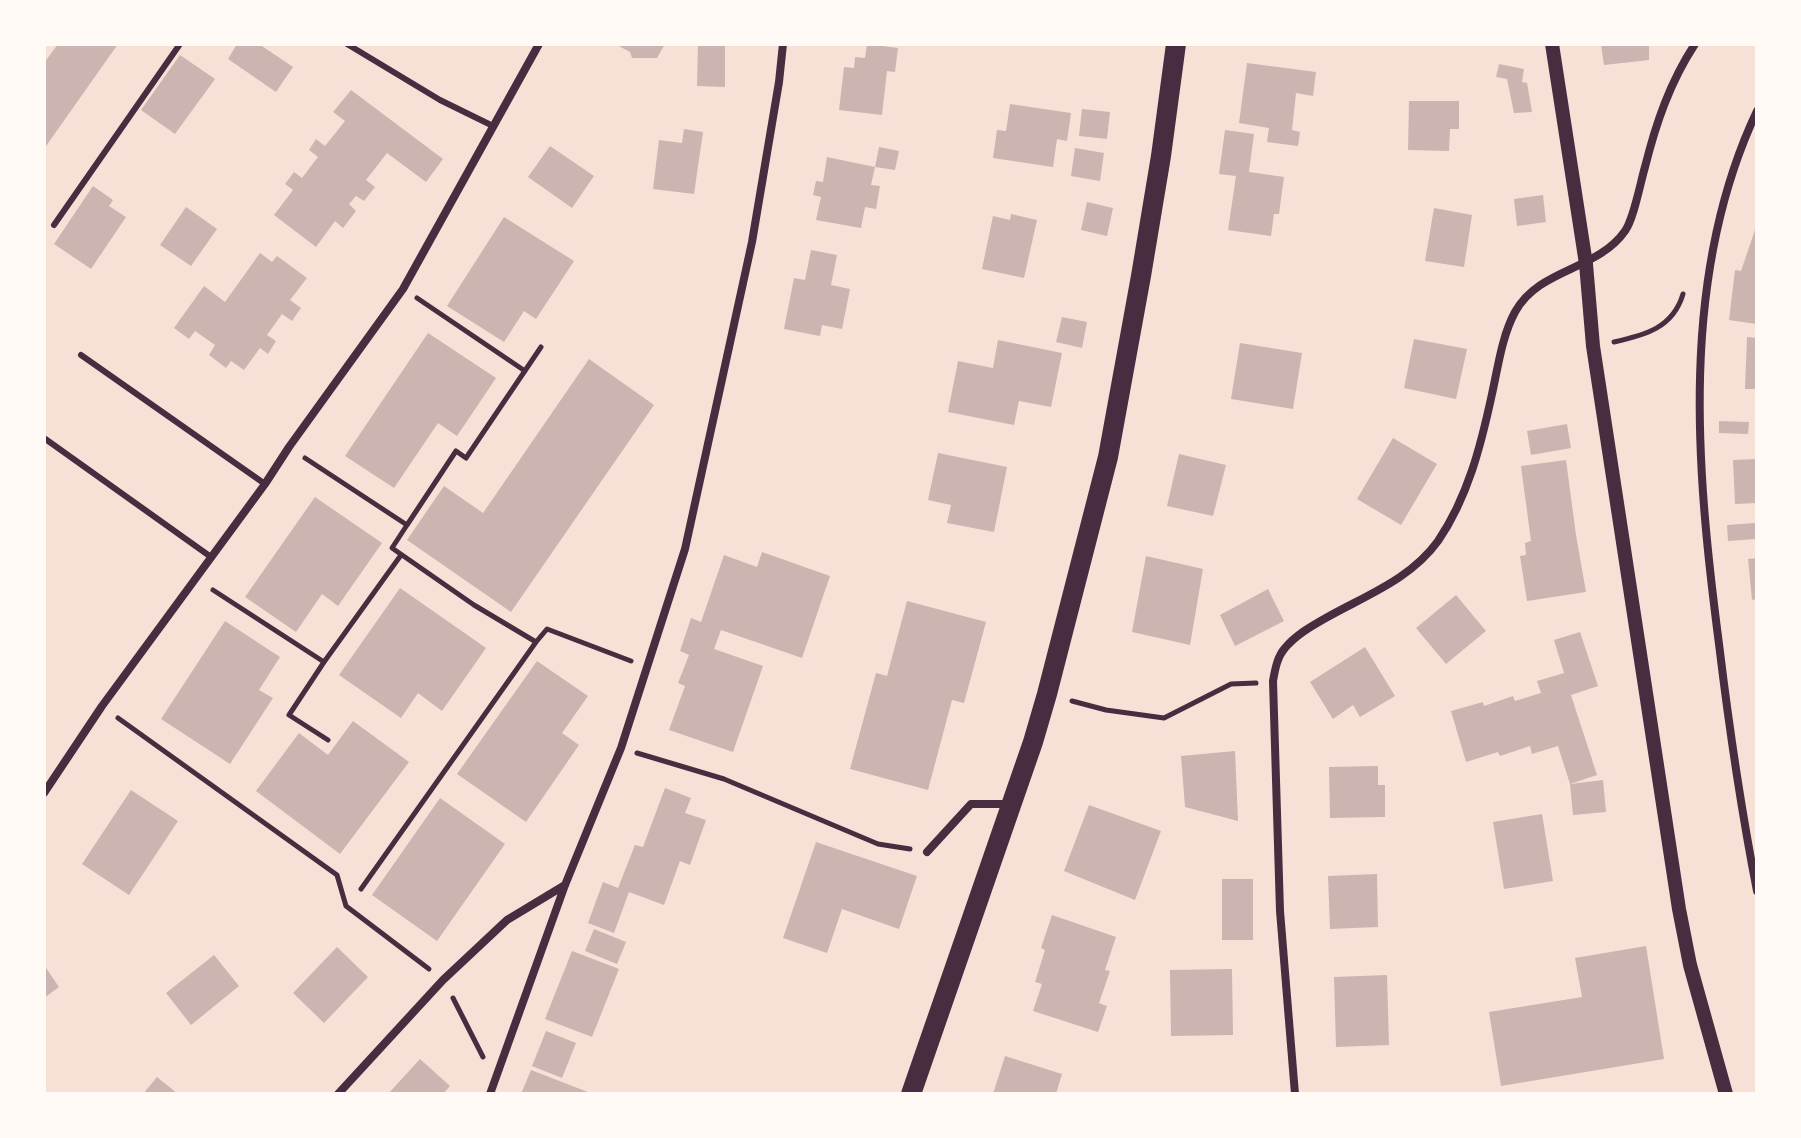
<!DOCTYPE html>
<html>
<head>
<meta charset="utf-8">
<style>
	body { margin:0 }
	#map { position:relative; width:1801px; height:1138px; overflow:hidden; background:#f7e1d7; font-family:"Sofia Sans Condensed",sans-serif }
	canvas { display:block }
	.frame { position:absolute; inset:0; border:46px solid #fffaf5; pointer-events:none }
</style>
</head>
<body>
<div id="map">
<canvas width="1801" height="1138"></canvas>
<div class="frame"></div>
</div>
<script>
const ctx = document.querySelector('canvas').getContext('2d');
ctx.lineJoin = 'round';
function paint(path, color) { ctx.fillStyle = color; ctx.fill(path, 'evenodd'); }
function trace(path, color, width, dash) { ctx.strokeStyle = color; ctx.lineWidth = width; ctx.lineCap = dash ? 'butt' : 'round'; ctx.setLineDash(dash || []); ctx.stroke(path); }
paint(new Path2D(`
	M58,44H118L44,149V63Z
	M237,44H259L293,67L276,92L228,59Z
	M615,44H665L657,58H632L630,52Z
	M698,44H725V87L697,86Z
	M867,44L898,48L895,72L887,71L882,115L839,110L844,67L854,68L855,57L865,58Z
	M1601,44H1649V60L1604,65Z
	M180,55L215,79L175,134L141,110Z
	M1247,63L1316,72L1313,96L1296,93L1292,130L1300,132L1298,146L1267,142L1269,128L1239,123Z
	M1499,64L1524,69L1522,82L1527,83L1532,112L1514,113L1507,79L1496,77Z
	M351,90L443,159L426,182L387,153L366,180L375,187L364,201L356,196L349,204L356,211L343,228L335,221L316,247L274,215L293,190L285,184L294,172L302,178L318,157L309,150L316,139L325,146L345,121L333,112Z
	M1409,101H1459V129H1450L1449,151L1408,150Z
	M1010,104L1071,113L1067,141L1057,139L1053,167L993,158L997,130L1006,131Z
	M1082,109L1110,112L1107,139L1079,136Z
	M684,129L703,132L694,194L653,189L659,140L682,143Z
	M1225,130L1254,134L1249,172L1284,177L1279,214H1274L1271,236L1228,230L1236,176L1219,174Z
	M550,146L594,176L572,208L528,177Z
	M879,147L899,151L895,170L875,167Z
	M1075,148L1104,153L1100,181L1071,176Z
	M827,157L875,167L871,185L880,186L876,209L865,207L861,228L816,220L821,197L813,195L816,181L823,182Z
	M93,186L113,200L109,206L126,217L91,269L54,244Z
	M1543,195L1546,222L1517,226L1514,199Z
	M1087,202L1113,208L1107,236L1081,230Z
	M186,207L217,229L191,266L160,245Z
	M1434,208L1472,215L1464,267L1425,261Z
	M1011,214L1037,220L1024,278L982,269L993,216L1010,220Z
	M504,217L574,261L536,319L524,311L504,342L447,306Z
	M1757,224L1756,324L1729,320L1735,270L1741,271Z
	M811,250L837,255L831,285L850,289L842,329L822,325L820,336L784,329L794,278L805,280Z
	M260,253L272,262L277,256L307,278L290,300L301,308L292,321L282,314L267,335L276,341L268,354L260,348L244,370L231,361L226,368L209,355L215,345L195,331L189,339L174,328L204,286L225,302Z
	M1062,317L1087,322L1082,348L1056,342Z
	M428,333L496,378L457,436L438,423L394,488L345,456Z
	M1747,337L1757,338V389H1745Z
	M1414,339L1467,349L1456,399L1404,388Z
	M998,340L1062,353L1051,407L1019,401L1014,425L948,412L958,361L993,368Z
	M1240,343L1302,353L1293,409L1231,399Z
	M589,359L654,405L511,612L407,540L444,486L483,513Z
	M1719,421L1749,422L1748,434L1719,433Z
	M1567,424L1571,448L1531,455L1527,431Z
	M1393,438L1437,464L1401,525L1357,499Z
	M938,453L1007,467L994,532L947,523L951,505L928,500Z
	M1179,454L1226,465L1213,516L1167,506Z
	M1757,459V503L1735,504L1733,460Z
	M1566,460L1576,535L1586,592L1527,601L1520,556L1526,555L1525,543L1531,541L1521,466Z
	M315,497L382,543L338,606L322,594L296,632L245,597Z
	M1755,523L1756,539L1728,541L1727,525Z
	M762,552L830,576L802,658L721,630L714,649L763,666L733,752L669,730L685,686L678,683L689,655L680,651L691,618L701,622L724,555L757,567Z
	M1146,556L1203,569L1190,645L1132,632Z
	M1757,558V599L1752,600L1748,559Z
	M400,588L486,648L442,711L418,693L401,718L339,675Z
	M1268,589L1284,621L1235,646L1220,615Z
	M1456,595L1486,631L1446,664L1416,628Z
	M907,601L986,622L964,703L952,700L928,790L850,769L876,673L887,676Z
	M225,621L280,657L259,690L273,698L230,764L161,719Z
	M1580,632L1598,686L1571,695L1597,775L1570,784L1558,746L1532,754L1530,746L1500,756L1498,752L1466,762L1451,711L1483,702L1484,706L1513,696L1515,701L1541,693L1537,681L1564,673L1554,640Z
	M1365,647L1395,696L1360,717L1353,705L1333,719L1310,682Z
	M537,661L588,696L562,733L579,745L526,822L457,774Z
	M353,721L409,762L340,854L256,791L299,733L328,755Z
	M1235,751L1238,821L1185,807L1181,756Z
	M1378,766V785H1385V817L1330,818L1329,767Z
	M1603,780L1606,812L1573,815L1570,784Z
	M665,788L691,798L685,813L706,820L690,865L680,861L664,905L629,892L614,933L588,923L603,882L618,888L635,845L643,847Z
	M131,790L178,821L129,895L82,864Z
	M440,798L505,844L437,941L372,895Z
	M1089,805L1161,831L1135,900L1064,871Z
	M1542,814L1553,881L1504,889L1493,822Z
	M816,842L917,876L899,929L842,909L827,953L783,938Z
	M1377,874L1378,927L1330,929L1328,876Z
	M1222,879H1253V940H1222Z
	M1052,915L1116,937L1105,970L1110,971L1099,1003L1107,1006L1098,1032L1033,1011L1042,984L1035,982L1045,950L1041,948Z
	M594,929L626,942L617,964L585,951Z
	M1646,946L1664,1059L1501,1086L1489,1012L1582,997L1575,958Z
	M337,947L368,977L324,1023L293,993Z
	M572,951L619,969L592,1037L545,1019Z
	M214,955L239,986L191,1025L166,993Z
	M44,965L59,987L44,998Z
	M1232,969L1233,1035L1171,1036L1170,970Z
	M1387,975L1389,1045L1336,1047L1334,977Z
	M546,1031L576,1043L562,1078L532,1066Z
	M1005,1056L1062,1074L1056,1094H993Z
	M420,1059L450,1086L443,1094H388Z
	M531,1070L593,1094H521Z
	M157,1077L178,1094H143Z`), '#ccb4b1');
trace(new Path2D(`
	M417,298L525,371
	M1614,342C1645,335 1673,328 1683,294
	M305,458L407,525L392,548L474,605L536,642L547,629L631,661
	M407,525L456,451L466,458L541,347
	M213,590L324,662
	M1072,701L1106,710L1164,718L1231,684L1256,683
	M118,718L337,875L346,906L429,969
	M328,740L289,715L324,662L401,555
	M637,753L724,779L878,844L910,849
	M361,889L536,642
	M453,998L483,1057`), '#4a2c40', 5);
trace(new Path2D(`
	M347,44L440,100L493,126
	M54,225L180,44
	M81,355L265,484
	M44,438L211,557`), '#4a2c40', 6);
trace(new Path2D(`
	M1757,111C1679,276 1696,468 1719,644C1729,727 1741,809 1757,891
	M44,793L102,706L265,484L289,447L403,289L539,44
	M927,852L971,804H1011
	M338,1094L443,980L507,920L565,885
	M490,1094L565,885L621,748L685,549L752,242L779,82L783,44
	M1295,1094L1280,911L1273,681C1275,670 1277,657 1285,648C1296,635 1310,627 1324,619C1364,596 1410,580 1438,541C1468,497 1481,445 1492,394C1498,367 1502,336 1515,312C1539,268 1597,271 1625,231C1634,218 1640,184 1645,167C1656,123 1670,82 1695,44`), '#4a2c40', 8);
trace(new Path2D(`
	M1552,44L1586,264L1593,346L1679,909L1690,965L1726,1094`), '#4a2c40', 14);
trace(new Path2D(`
	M911,1094L1033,742L1047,694L1108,457L1141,276L1161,156L1176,44`), '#4a2c40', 20);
</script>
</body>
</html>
